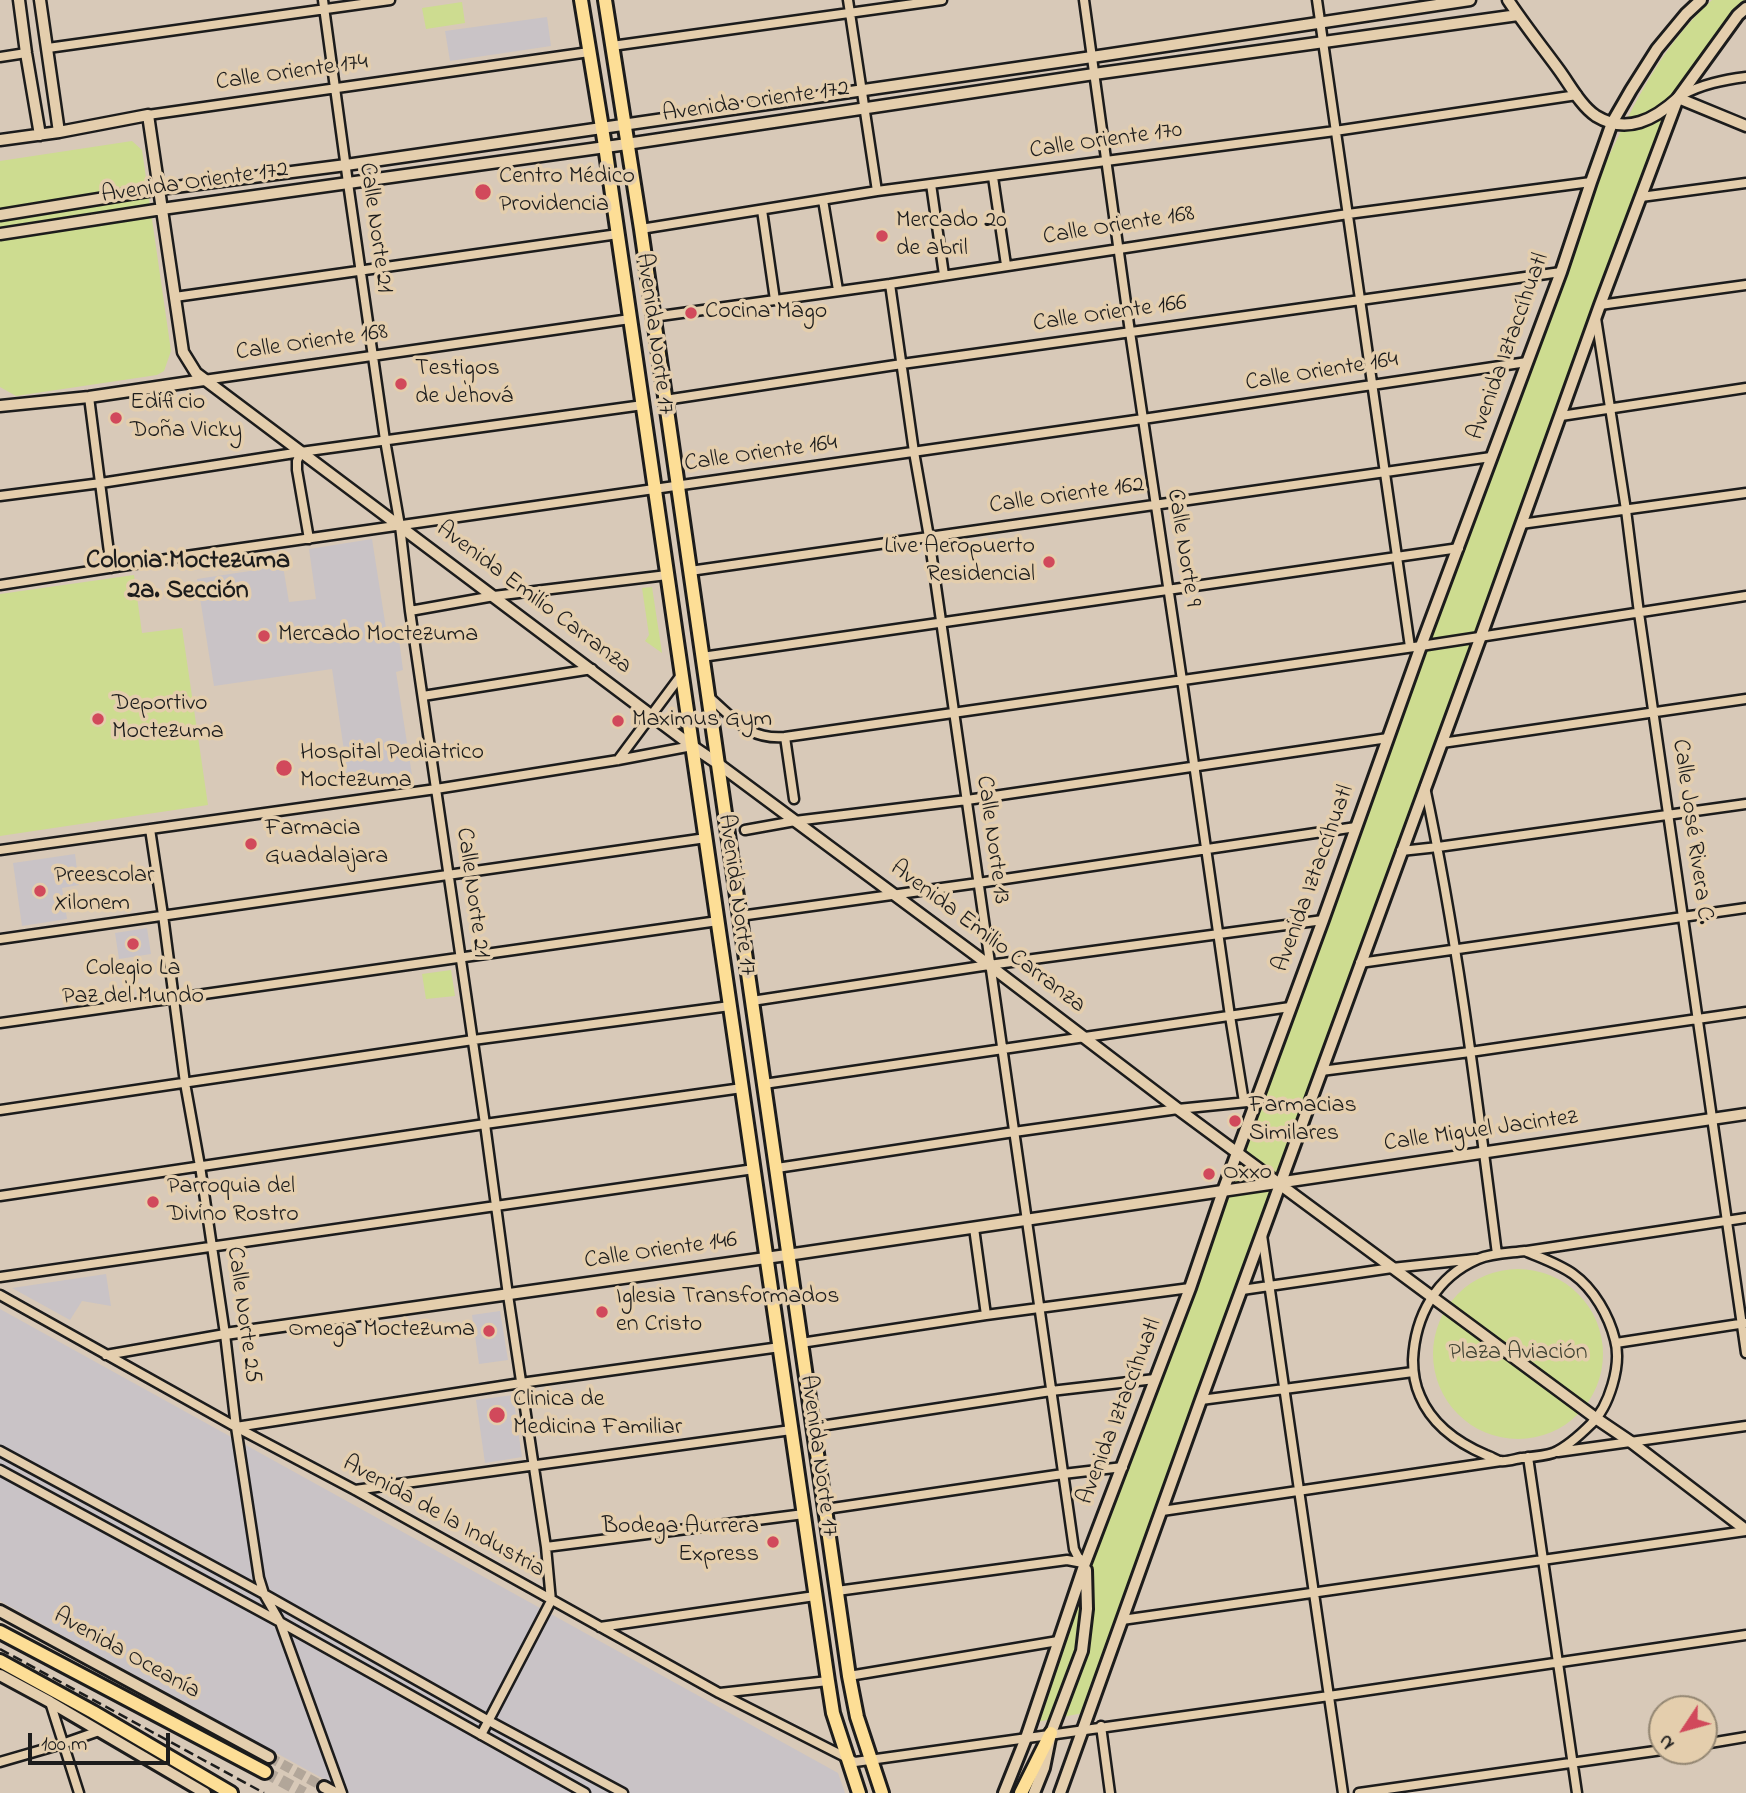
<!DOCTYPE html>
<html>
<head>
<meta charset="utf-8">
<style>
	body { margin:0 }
	#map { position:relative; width:1746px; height:1793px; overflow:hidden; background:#d8c9b8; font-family:"Indie Flower",sans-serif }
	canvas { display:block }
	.north { position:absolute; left:1648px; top:1695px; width:70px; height:70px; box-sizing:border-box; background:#e4cead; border:2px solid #948773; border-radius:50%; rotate:234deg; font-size:19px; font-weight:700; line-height:28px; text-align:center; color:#1c1c1c }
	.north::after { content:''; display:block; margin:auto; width:24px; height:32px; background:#d1495b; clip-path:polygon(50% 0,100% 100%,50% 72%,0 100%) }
	.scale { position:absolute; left:28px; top:1733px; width:142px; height:32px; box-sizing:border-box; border:4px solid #1c1c1c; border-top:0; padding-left:9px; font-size:21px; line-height:24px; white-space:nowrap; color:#1c1c1c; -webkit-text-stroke:5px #e4cead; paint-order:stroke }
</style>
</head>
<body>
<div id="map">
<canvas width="1746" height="1793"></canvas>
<div class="north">N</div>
<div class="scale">100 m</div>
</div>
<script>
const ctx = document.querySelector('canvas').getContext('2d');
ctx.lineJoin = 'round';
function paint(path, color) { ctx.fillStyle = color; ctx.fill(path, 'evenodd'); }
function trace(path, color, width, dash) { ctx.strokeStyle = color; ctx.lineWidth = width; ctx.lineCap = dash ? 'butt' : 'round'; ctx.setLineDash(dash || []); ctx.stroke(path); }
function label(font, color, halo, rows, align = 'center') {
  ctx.font = font + ' "Indie Flower",sans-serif'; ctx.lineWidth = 7; ctx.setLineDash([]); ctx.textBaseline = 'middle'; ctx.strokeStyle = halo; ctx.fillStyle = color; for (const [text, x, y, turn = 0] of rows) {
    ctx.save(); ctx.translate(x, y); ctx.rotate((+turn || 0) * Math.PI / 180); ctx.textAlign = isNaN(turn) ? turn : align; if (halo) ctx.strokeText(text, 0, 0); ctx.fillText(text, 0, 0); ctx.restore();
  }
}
paint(new Path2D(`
	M547,17L551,46L450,61L445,31Z
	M372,539L388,641L399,640L403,670L396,672L412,775L342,784L340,773L347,771L332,669L214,686L197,579L283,566L289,602L316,599L309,549Z
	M75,854L79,885L62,888L67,919L22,926L13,863Z
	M147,928L151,954L119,959L115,933Z
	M106,1274L111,1306L82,1301L70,1320L12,1288Z
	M0,1309L838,1773L845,1793H349L0,1601Z
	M500,1311L508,1360L479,1364L472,1315Z
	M513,1395L522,1457L485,1463L476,1400Z`), '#c9c3c6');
paint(new Path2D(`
	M1712,0H1746L1676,89L1480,622L1120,1621L1083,1713L1037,1722L1095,1548L1597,181C1629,115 1656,51 1712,0Z
	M462,2L465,23L426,29L422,8Z
	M132,141L142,150L171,351L164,371L157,375L16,396L0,387V161Z
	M134,575L142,633L182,628L208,805L0,836V594Z
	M652,587L662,653L645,641L649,635L642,588Z
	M451,970L455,996L426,999L422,974Z
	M1433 1354a85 85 0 1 1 170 0a85 85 0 1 1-170 0Z`), '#cddc90');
trace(new Path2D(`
	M269,1757L324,1787`), '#b2a699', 10, [10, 5]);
trace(new Path2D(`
	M265,1772L304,1793`), '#b2a699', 12, [12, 6]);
const minor = new Path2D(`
	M323,0L348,183L385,440L400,526L410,611L485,1124L508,1295L546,1547L551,1601L481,1735
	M848,0L877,191
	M1084,0L1130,332L1182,680L1230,1016L1244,1102
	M1317,0L1410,647
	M612,46L942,0
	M48,48L390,0
	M0,57L26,53
	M1682,95C1703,84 1723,80 1746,77
	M148,115L589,52
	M993,177L1006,265
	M931,184L944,275
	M1641,197L1746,183
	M823,200L838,290
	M762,210L775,300
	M641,229L877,191L1335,131L1577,95
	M890,284L914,452L929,537L1074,1549L1078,1557L1085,1563
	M175,297L618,234
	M1600,305L1746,285
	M653,317L890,284L1348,214L1591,182
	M1596,318L1626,510L1639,613L1746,1353
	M204,380L630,319
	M89,397L111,568
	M665,400L902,364L1561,272
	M1561,416L1746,388
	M301,452L297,461V470L309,539
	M0,496L101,483L301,452L643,405
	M1521,524L1746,493
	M690,571L1491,457
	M0,585L186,556L1143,419L1527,362
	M410,611L494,596L667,575
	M702,657L1459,548
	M423,696L592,669
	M709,697C735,719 748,740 785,737L1421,646L1746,596
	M785,737L794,799
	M1442,743L1746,699
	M618,760L682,674
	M1425,787C1458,941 1477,1098 1497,1254
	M150,829L163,915L185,1083L200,1166L225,1334L236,1427L259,1578L264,1594L280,1622L342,1793
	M745,830L795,821L967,800L1388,738
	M0,850L436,789L618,760L692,746
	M1401,851L1438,847L1746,804
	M740,916L978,883L1356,827
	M0,939L706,838
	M1360,963L1746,908
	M752,1001L989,965L1323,920
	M0,1023L718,921
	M1321,1071L1470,1052L1746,1012
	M764,1084L1290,1007
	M0,1110L473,1040L730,1006
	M777,1168L1014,1132L1178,1109L1257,1101
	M0,1196L485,1124L742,1088
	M974,1228L986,1315
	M1262,1235L1343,1793
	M1525,1251C1541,1258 1559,1264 1573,1274C1594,1289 1609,1316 1615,1340C1622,1365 1609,1407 1591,1424C1580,1435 1567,1447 1553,1453C1544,1456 1531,1457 1521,1458C1515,1459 1507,1462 1500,1461C1496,1460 1490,1456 1486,1455C1458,1443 1432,1425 1420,1396C1415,1385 1413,1372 1413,1360C1415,1316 1436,1277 1478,1259C1492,1253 1510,1253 1525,1251Z
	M1527,1251L1746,1218
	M0,1277L754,1169
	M1242,1290L1392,1268L1476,1259
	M0,1295L236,1427L355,1490L719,1693L855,1762L1322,1697L1746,1635
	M801,1343L986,1315L1190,1288
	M1616,1343L1746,1323
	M106,1355L225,1334
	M1201,1400L1413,1372
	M236,1427L521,1383L780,1347
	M814,1427L1051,1391L1155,1379
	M0,1451L264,1594L489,1721L623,1793
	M1558,1452L1746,1426
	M1528,1457L1577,1793
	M0,1470L280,1622L585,1793
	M355,1490L791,1430
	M826,1509L1063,1474L1123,1467
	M1162,1511L1501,1461
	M546,1547L804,1514
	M837,1591L1067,1560L1083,1563
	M1122,1620L1746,1531
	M600,1627L815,1596
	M849,1676L1058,1641
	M720,1693L828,1681
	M50,1702L79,1793
	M1101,1726L1110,1793
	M1704,1744L1746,1737
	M0,1762L62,1744L99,1731
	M1359,1793L1662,1750`);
const tertiary = new Path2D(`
	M19,0L26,53L40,135
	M40,0L59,132
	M1508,0C1524,24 1542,47 1559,70C1570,85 1581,106 1596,116C1627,135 1655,119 1678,98L1746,126
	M0,140L59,132L148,115L183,352L196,373L692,746L717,763L989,965L1178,1109L1597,1419L1631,1442L1746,1530
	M0,215L160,189L346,165L1092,57L1470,0
	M0,234L162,209L620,145L1094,74L1518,15
	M0,406L89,397L204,380
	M225,1334L801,1253L1746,1114`);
const secondary = new Path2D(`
	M0,1611L269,1757
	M0,1675L50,1702L205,1793
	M324,1787L335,1793
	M1004,1793L1026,1738L1085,1563L1190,1288L1223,1191L1323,920L1421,646L1561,272L1591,182L1612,123L1631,90L1657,49L1686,14L1701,0
	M1034,1793L1044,1768L1051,1733L1082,1651L1087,1609L1086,1570
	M1060,1793L1201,1400L1481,636L1600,305L1678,98L1738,15L1746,8`);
const primary = new Path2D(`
	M581,0L605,146L828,1681L833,1713L859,1793
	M605,0L641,229L849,1676L857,1717L882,1793
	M1021,1793L1051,1733`);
const trunk = new Path2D(`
	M0,1632L265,1772
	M0,1661L93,1712L231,1793`);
trace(minor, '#1c1c1c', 13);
trace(tertiary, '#1c1c1c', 15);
trace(secondary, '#1c1c1c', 16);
trace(primary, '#1c1c1c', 18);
trace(trunk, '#1c1c1c', 18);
trace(minor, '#e4cead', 8);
trace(tertiary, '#e4cead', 10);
trace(secondary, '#e4cead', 10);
trace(primary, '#fdde96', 12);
trace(trunk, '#fdde96', 12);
trace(new Path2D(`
	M0,1649L264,1793`), '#1c1c1c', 2.5, [10, 5]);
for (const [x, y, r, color] of [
	[483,192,9,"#d1495b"],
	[882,236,7,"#d1495b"],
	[691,313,7,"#d1495b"],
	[401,384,7,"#d1495b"],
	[116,418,7,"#d1495b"],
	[1049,562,7,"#d1495b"],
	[264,636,7,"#d1495b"],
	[98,719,7,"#d1495b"],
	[618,721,7,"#d1495b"],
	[284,768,9,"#d1495b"],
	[251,844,7,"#d1495b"],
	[40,891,7,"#d1495b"],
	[133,944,7,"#d1495b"],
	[1235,1121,7,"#d1495b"],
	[1209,1174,7,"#d1495b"],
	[153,1202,7,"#d1495b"],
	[602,1312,7,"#d1495b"],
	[489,1331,7,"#d1495b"],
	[497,1415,9,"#d1495b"],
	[773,1542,7,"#d1495b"]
]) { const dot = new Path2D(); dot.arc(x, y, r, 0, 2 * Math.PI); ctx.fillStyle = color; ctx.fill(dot); trace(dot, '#e4cead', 2.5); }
label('24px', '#1c1c1c', '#e4cead', [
	["Calle Oriente 174",292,74,-8],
	["Avenida Oriente 172",756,103,-8],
	["Calle Oriente 170",1106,142,-8],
	["Avenida Oriente 172",195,184,-8],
	["Calle Oriente 168",1119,227,-9],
	["Calle Norte 21",374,228,82],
	["Calle Oriente 166",1110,315,-8],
	["Avenida Norte 17",653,334,82],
	["Calle Oriente 168",312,344,-8],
	["Avenida Iztaccíhuatl",1510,347,-70],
	["Calle Oriente 164",1322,373,-9],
	["Calle Oriente 164",761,455,-8],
	["Calle Oriente 162",1067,497,-8],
	["Calle Norte 9",1182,548,81],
	["Avenida Emilio Carranza",533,599,37],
	["Calle José Rivera C.",1691,832,82],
	["Calle Norte 13",991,840,82],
	["Avenida Iztaccíhuatl",1315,879,-70],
	["Calle Norte 21",471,893,82],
	["Avenida Norte 17",735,895,82],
	["Avenida Emilio Carranza",987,938,37],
	["Calle Miguel Jacintez",1481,1132,-8],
	["Calle Oriente 146",661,1252,-8],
	["Calle Norte 25",242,1315,82],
	["Avenida Iztaccíhuatl",1121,1412,-69],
	["Avenida Norte 17",817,1456,82],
	["Avenida de la Industria",443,1518,29],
	["Avenida Oceanía",126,1655,29]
]);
label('24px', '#1c1c1c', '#e4cead', [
	["Centro Médico",499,178],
	["Providencia",499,206],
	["Mercado 20",896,222],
	["de abril",896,250],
	["Cocina Mago",705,313],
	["Testigos",415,370],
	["de Jehová",415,398],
	["Edificio",130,404],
	["Doña Vicky",130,432],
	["Live Aeropuerto",1035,548,"right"],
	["Residencial",1035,576,"right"],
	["Mercado Moctezuma",278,636],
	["Deportivo",112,705],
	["Moctezuma",112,733],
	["Maximus Gym",632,721],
	["Hospital Pediatrico",300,754],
	["Moctezuma",300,782],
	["Farmacia",265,830],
	["Guadalajara",265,858],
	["Preescolar",54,877],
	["Xilonem",54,905],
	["Colegio La",133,970,"center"],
	["Paz del Mundo",133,998,"center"],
	["Farmacias",1249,1107],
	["Similares",1249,1135],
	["Oxxo",1223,1174],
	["Parroquia del",167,1188],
	["Divino Rostro",167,1216],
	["Iglesia Transformados",616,1298],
	["en Cristo",616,1326],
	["Omega Moctezuma",475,1331,"right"],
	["Clinica de",513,1401],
	["Medicina Familiar",513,1429],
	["Bodega Aurrera",759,1528,"right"],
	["Express",759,1556,"right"]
], 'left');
label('24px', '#3f4233', '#e4cead', [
	["Plaza Aviación",1518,1354]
]);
label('bold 26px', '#1c1c1c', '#e4cead', [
	["Colonia Moctezuma",188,563],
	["2a. Sección",188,593]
]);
</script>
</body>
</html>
